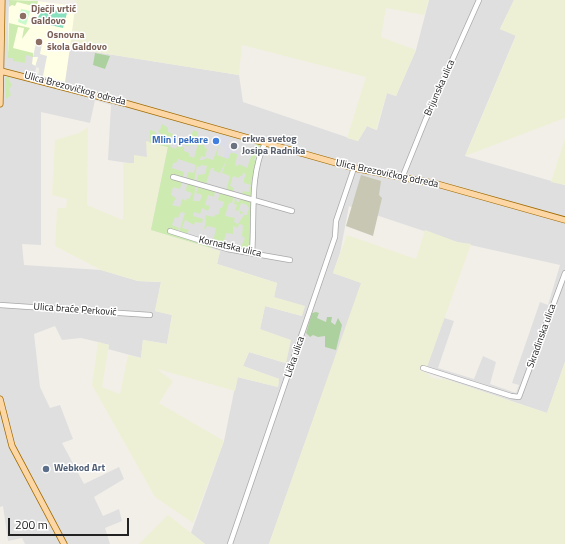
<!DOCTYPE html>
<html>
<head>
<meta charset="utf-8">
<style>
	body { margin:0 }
	#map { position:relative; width:565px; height:544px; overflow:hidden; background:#f2efe9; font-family:"Titillium Web",sans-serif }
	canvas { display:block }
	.scale { position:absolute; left:8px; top:518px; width:121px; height:18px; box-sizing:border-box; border:2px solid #222; border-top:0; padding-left:5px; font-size:12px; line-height:14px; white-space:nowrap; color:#222; -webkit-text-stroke:3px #fff; paint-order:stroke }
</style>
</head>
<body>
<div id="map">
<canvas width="565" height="544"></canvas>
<div class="scale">200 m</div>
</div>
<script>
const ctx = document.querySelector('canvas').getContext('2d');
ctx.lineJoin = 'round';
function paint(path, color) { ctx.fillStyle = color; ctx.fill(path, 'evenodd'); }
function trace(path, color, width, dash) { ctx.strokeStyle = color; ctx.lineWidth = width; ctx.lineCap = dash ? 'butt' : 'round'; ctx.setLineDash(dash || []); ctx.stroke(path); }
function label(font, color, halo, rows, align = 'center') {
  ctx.font = font + ' "Titillium Web",sans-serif'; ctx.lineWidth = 3; ctx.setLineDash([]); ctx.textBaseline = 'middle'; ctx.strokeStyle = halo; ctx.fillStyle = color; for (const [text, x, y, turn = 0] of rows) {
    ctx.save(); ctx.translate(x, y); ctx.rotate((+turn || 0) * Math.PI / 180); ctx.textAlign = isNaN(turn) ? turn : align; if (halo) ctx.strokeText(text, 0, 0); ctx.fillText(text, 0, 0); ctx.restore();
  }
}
paint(new Path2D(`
	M0,0H9L8,51L38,57L35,73L36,74L62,81L70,48L239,75L243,102L358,141L367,126L377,130L387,93L396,96L416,50L429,0H514L500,29L516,35L465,156L565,185V362L547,413L425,372L444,318L454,321L438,368L474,379L483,356L496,362L490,384L516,393L519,385L512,383L540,302L548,305L560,265L457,242L349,206L340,253L333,273L362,283L269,544H205L191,533L224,441L237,377L278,387L279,379L243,366L249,352L285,363L260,329L265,306L302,316L274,297L277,283L217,264L220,251L151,230L146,141L147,158L135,164L108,160L111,105L95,100L90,123L41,112V245L22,244L24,265L101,270L138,281L161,282L155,311L172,315L167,344L143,340L141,358L108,349L109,345L98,342L81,338L62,340L55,326L34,334L40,387L50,408L60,405L73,439L62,443L84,484L119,467L124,479L94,497L103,516L119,509L122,521L105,528L110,544H25L22,538L8,541L3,506L0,507Z`), '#e0dfdf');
paint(new Path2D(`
	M9,0H28L76,6L65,82L38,75L39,68L32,64L33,56L8,51Z`), '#ffffe5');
paint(new Path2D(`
	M361,175L381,181L379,195L382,198L373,236L346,226Z`), '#c7c7b4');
paint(new Path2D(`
	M76,0H429L424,15L386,8L381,37L416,50L396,96L387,93L376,130L367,126L358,141L347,138L366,77L242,45L239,75L70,48Z
	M514,0H565V118L465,156L516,36L500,29Z
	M88,127L87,205L123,220V163H134V155L147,157L146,141L168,147L151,230L220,251L217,264L277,283L274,297L305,306L302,316L265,306L260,329L291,340L286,363L249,352L243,366L279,379L278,387L238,377L235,391L157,369L173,381L159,403L224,441L193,523L155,497L92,385L98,342L109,345L102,387L120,394L128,355L141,358L143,340L167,344L172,315L155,311L161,282L138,281L101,270L55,246L57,208H66L67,199L52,195L55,140L79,133Z
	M565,138V185L551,182Z
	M425,230L457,242L471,244L427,367L421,366L420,370L430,375V377L441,380L442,378L547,413L565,362V544H269L361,283L333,273L347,235L416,259Z
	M168,515L191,533L205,544H139Z`), '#eef0d5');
paint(new Path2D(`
	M9,0L38,1L37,7L17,2L15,6L12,5L9,7Z
	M9,23L30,28L22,39L24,28L18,27L13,48L33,53V57L26,55L25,63L13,61V58H8Z
	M10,76L9,80L12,85L9,89L11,95L6,99L5,78Z
	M162,124L168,128V132L173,134L170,147L176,149L177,146L184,147V151L189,153V156L194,158L198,144L204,145L205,148L207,149L205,157L201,156L200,160H203L207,158L213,160L219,145L217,155L228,159L231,152L237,154L238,152L235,165L238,166L239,164L247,168L256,143L262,146L254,160L257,161L253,178L252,196L250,197L242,195L243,191L249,192L251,185L244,183V179L246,174L243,173L242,176H240L239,178L233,176L230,186L234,188L233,193L226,191L230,176L222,173L227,159L220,173L214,171V168H211L206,184L196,183L198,175L205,174L207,166L201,165L200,167L197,166L194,182L186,180L188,172L194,173L196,165L178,159L176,163H173L172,168L184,172L183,179L173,175L171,178L182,182L180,189L173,187L171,195L176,198L172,205L180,207L182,199L186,201L187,198L189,199L192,193L186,191L187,183L196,186L193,201H200L202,195L196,193L198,187L215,191L214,197L208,195L205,205L210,206L208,211L202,208L200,214L194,212L193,216L203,219L202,223L195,222L194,225L185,220L182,228L189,230L187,234L179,232L185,213L181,212L178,218L175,217L172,225L179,228L177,231L211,246V248L151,230L168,147L150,143V130L156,132V140L160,141L161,134L158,131L160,130Z
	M193,130L198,132L195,145L185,146L186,141L181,140L182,137L191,139Z
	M220,192L234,196L232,203H229L225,216L235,218L234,222L238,224L244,215H247L249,208L247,205L241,203L239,210L244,213L240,214V211L235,210L237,205L234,204L235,197L237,202H239L240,198L252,202L250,250L240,249L245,238L242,236L243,225L239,224L238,228L233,226V234L226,233L224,241L230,243V247L213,242L216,228L207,226L205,229H204L206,222L205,215L214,217L215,215L219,214L220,208H222L224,202L218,200Z`), '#cdebb0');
paint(new Path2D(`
	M95,53L110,56L105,69L93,65Z
	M316,312L319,313L317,318L326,322L327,317H332L331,322L335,325L338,318L342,325L336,350L325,347V336L318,337L313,335L310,337L306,333L312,313Z`), '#add19e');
paint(new Path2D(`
	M21,9L30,11L26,25L18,22Z`), '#c8facc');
paint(new Path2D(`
	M41,7L67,13L63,28L37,22Z`), '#88e0be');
paint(new Path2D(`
	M36,43L42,44L40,54L47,56L43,76L38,75L39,68L35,67L38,57H33Z`), '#e2e2e2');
paint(new Path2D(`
	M221,135L230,137L227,145L238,152L237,154L231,152L228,159L224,157L226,147L219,145Z`), '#dddde8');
const minor = new Path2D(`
	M173,177L292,211
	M402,178L425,121L479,0
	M170,231L227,249L290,260
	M252,253C255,215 249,177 265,143
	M0,305L150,315
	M423,368L511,396L519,397L565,273
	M230,544L335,237L336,221L354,168`);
const major = new Path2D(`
	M1,71L128,104L354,168L437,184L565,220
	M0,104L2,0
	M0,399L12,446L64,544`);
trace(minor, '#a9a9a9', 6);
trace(major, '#a06b00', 7);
trace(minor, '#fff', 4.5);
trace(major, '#fcd6a4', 5.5);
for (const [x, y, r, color] of [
	[23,16,4,"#8d6e63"],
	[39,42,4,"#8d6e63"],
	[216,141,4,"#3f7fe0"],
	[234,146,4,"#6b7280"],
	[46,469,4,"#5c6f8a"]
]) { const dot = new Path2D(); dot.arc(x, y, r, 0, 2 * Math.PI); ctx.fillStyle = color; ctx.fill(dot); trace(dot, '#fff', 1.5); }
label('bold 10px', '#785e54', '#fff', [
	["Dječji vrtić",31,10],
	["Galdovo",31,22],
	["Osnovna",47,36],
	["škola Galdovo",47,48]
], 'left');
label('10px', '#222', '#fff', [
	["Brijunska ulica",440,88,-66],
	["Ulica Brezovičkog odreda",75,89,15],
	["Ulica Brezovičkog odreda",387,174,12],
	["Kornatska ulica",230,247,13],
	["Ulica braće Perković",75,310,4],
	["Skradinska ulica",542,336,-70],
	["Lička ulica",295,357,-71]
]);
label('bold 10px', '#5b616d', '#fff', [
	["crkva svetog",242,140],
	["Josipa Radnika",242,152]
], 'left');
label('bold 10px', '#366cbe', '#fff', [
	["Mlin i pekare",208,141]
], 'right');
label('bold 10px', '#4e5e75', '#fff', [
	["Webkod Art",54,469]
], 'left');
</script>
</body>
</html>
